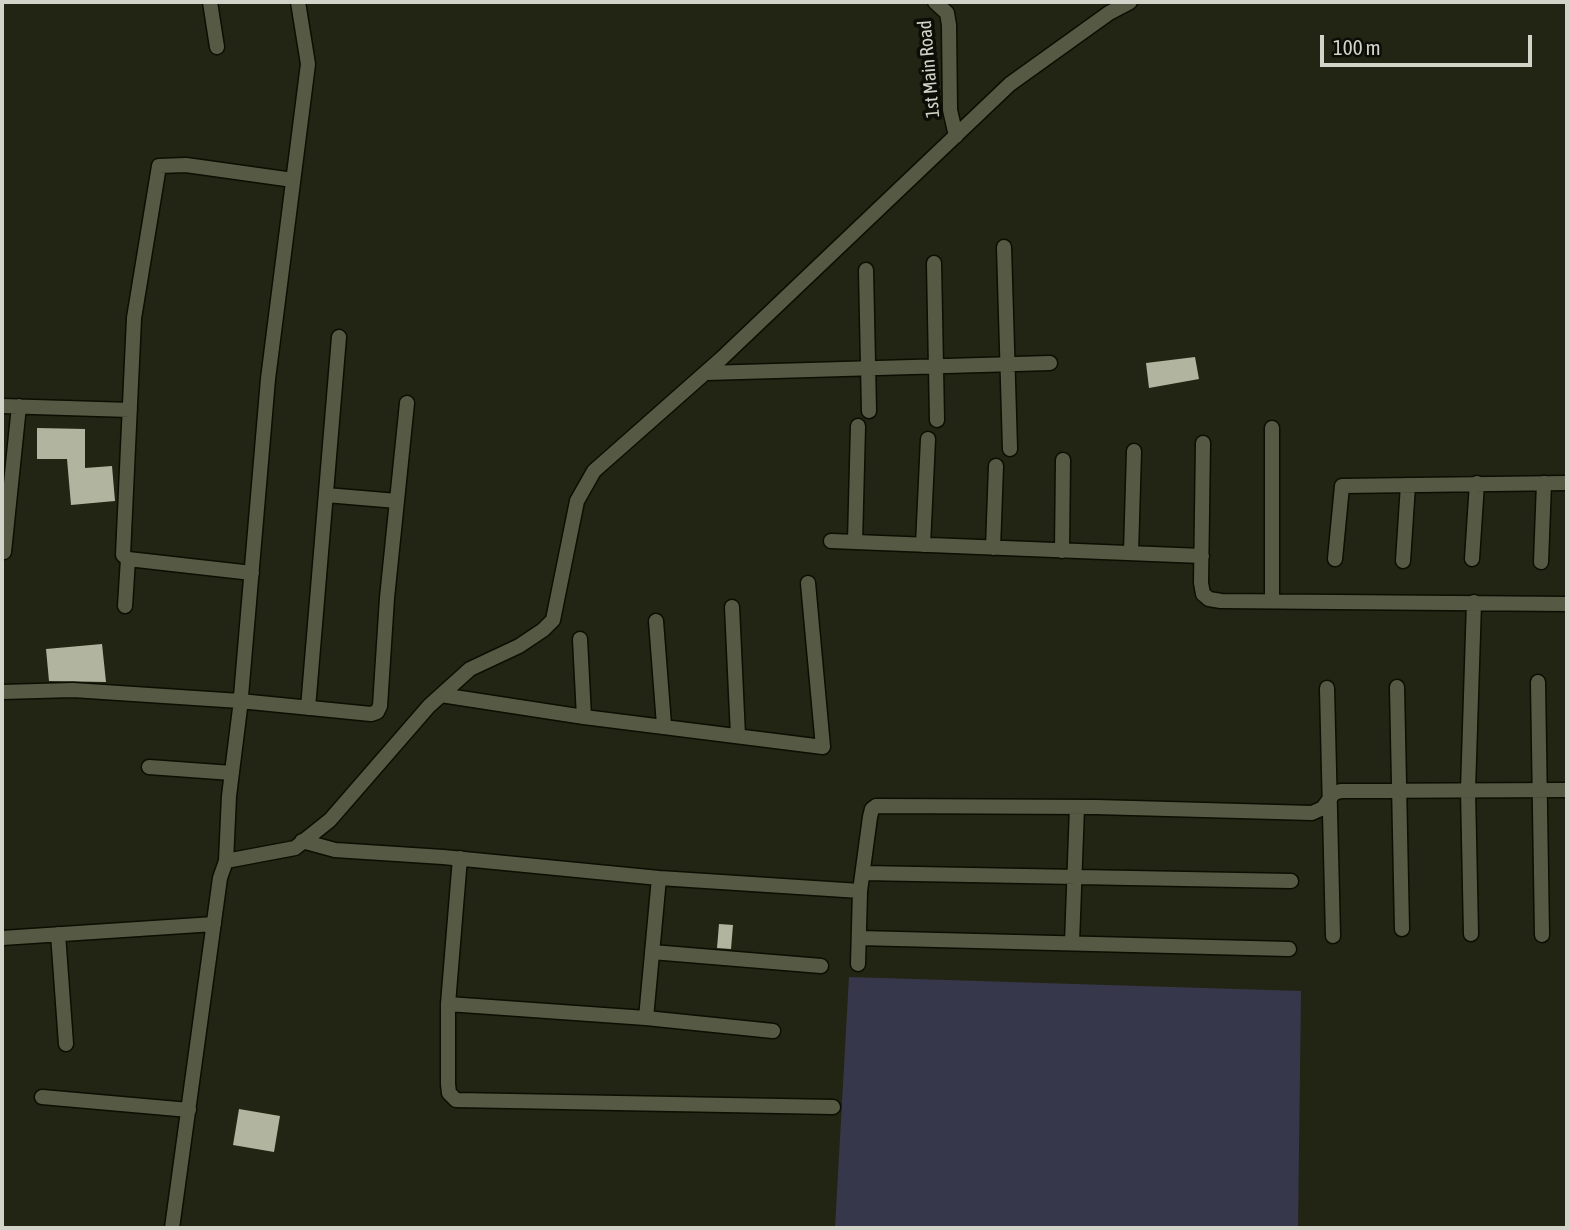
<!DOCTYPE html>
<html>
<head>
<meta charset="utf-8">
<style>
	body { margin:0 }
	#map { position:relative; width:1569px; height:1230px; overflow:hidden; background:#222513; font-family:"Asap Condensed",sans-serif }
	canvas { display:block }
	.frame { position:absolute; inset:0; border:4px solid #d2d4c9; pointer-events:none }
	.scale { position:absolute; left:1320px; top:35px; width:212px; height:32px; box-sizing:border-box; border:4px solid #d2d4c9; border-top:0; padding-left:9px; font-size:21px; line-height:24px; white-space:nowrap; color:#d2d4c9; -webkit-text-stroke:5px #0c0d06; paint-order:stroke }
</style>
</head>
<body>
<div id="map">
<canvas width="1569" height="1230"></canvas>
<div class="frame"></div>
<div class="scale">100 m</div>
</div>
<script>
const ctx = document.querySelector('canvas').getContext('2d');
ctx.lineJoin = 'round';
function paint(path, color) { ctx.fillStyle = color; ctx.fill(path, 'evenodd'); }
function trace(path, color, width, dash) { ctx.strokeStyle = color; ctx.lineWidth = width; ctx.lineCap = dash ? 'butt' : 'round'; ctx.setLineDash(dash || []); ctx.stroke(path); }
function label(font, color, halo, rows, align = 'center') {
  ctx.font = font + ' "Asap Condensed",sans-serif'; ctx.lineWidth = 7; ctx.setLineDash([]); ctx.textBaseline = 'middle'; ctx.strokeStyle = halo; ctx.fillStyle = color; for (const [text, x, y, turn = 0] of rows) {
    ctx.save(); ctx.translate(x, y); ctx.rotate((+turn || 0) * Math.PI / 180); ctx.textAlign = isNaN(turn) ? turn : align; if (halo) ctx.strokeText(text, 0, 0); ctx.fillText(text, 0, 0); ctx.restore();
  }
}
paint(new Path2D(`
	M849,977L1301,991L1298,1228H835Z`), '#37374c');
paint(new Path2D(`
	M1195,357L1199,379L1149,388L1146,363Z
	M37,428L85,429V468L112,466L115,501L71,505L67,459H37Z
	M102,644L106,682L49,681L46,649Z
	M719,924L733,925L731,949L717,948Z
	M239,1109L280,1116L274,1152L233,1145Z`), '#b1b59f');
const street = new Path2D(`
	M210,2L217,47
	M935,2L947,13L949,25L950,110L956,136
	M1004,247L1010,449
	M934,263L937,420
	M866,270L869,411
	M706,373L1050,363
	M2,406L130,410
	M1203,443L1201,583L1203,594L1209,599L1221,601L1567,604
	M326,495L397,501
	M831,541L1202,556
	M855,542L858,426
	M923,545L928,439
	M993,548L996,466
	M1062,551L1063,460
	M4,552L19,406
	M1131,553L1134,451
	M1335,559L1342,486L1567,483
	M1472,559L1477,483
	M1403,561L1408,485
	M1541,562L1544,483
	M252,573L128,559L123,555L134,318L159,166L186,165L293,180
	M1272,600V428
	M125,606L128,559
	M732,607L738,736
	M656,621L664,725
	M580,639L584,717
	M1538,682L1542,935
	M1397,687L1402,929
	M1327,688L1333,936
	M2,692L73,690L240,701L371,714L377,712L380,706L387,598L407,403
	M441,695L584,717L823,747L808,583
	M308,708L339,337
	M149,767L232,773
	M302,841L335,850L443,857L659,878L860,891
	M460,858L448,1004V1084L449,1093L456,1100L833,1107
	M226,861L229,796L240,708L268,379L308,64L298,2
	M863,873L1291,881
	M58,934L66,1044
	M1471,934L1468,790L1474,602
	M2,938L214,924
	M859,938L1289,949
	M1072,943L1077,807
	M652,952L821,966
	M858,964L860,891L870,817L872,809L876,806L1096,807L1312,813L1323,808L1334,793L1341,791L1567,790
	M448,1004L646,1018L773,1031
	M646,1018L659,878
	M42,1097L189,1110
	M172,1228L220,878L226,861L295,848L330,820L429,706L470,669L519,646L543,630L553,620L577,501L594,471L722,358L1010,84L1109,13L1130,2`);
trace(street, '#0c0e01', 17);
trace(street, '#565a45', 14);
label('19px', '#d2d4c9', '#0c0d06', [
	["1st Main Road",929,69,-95]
]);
</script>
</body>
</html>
